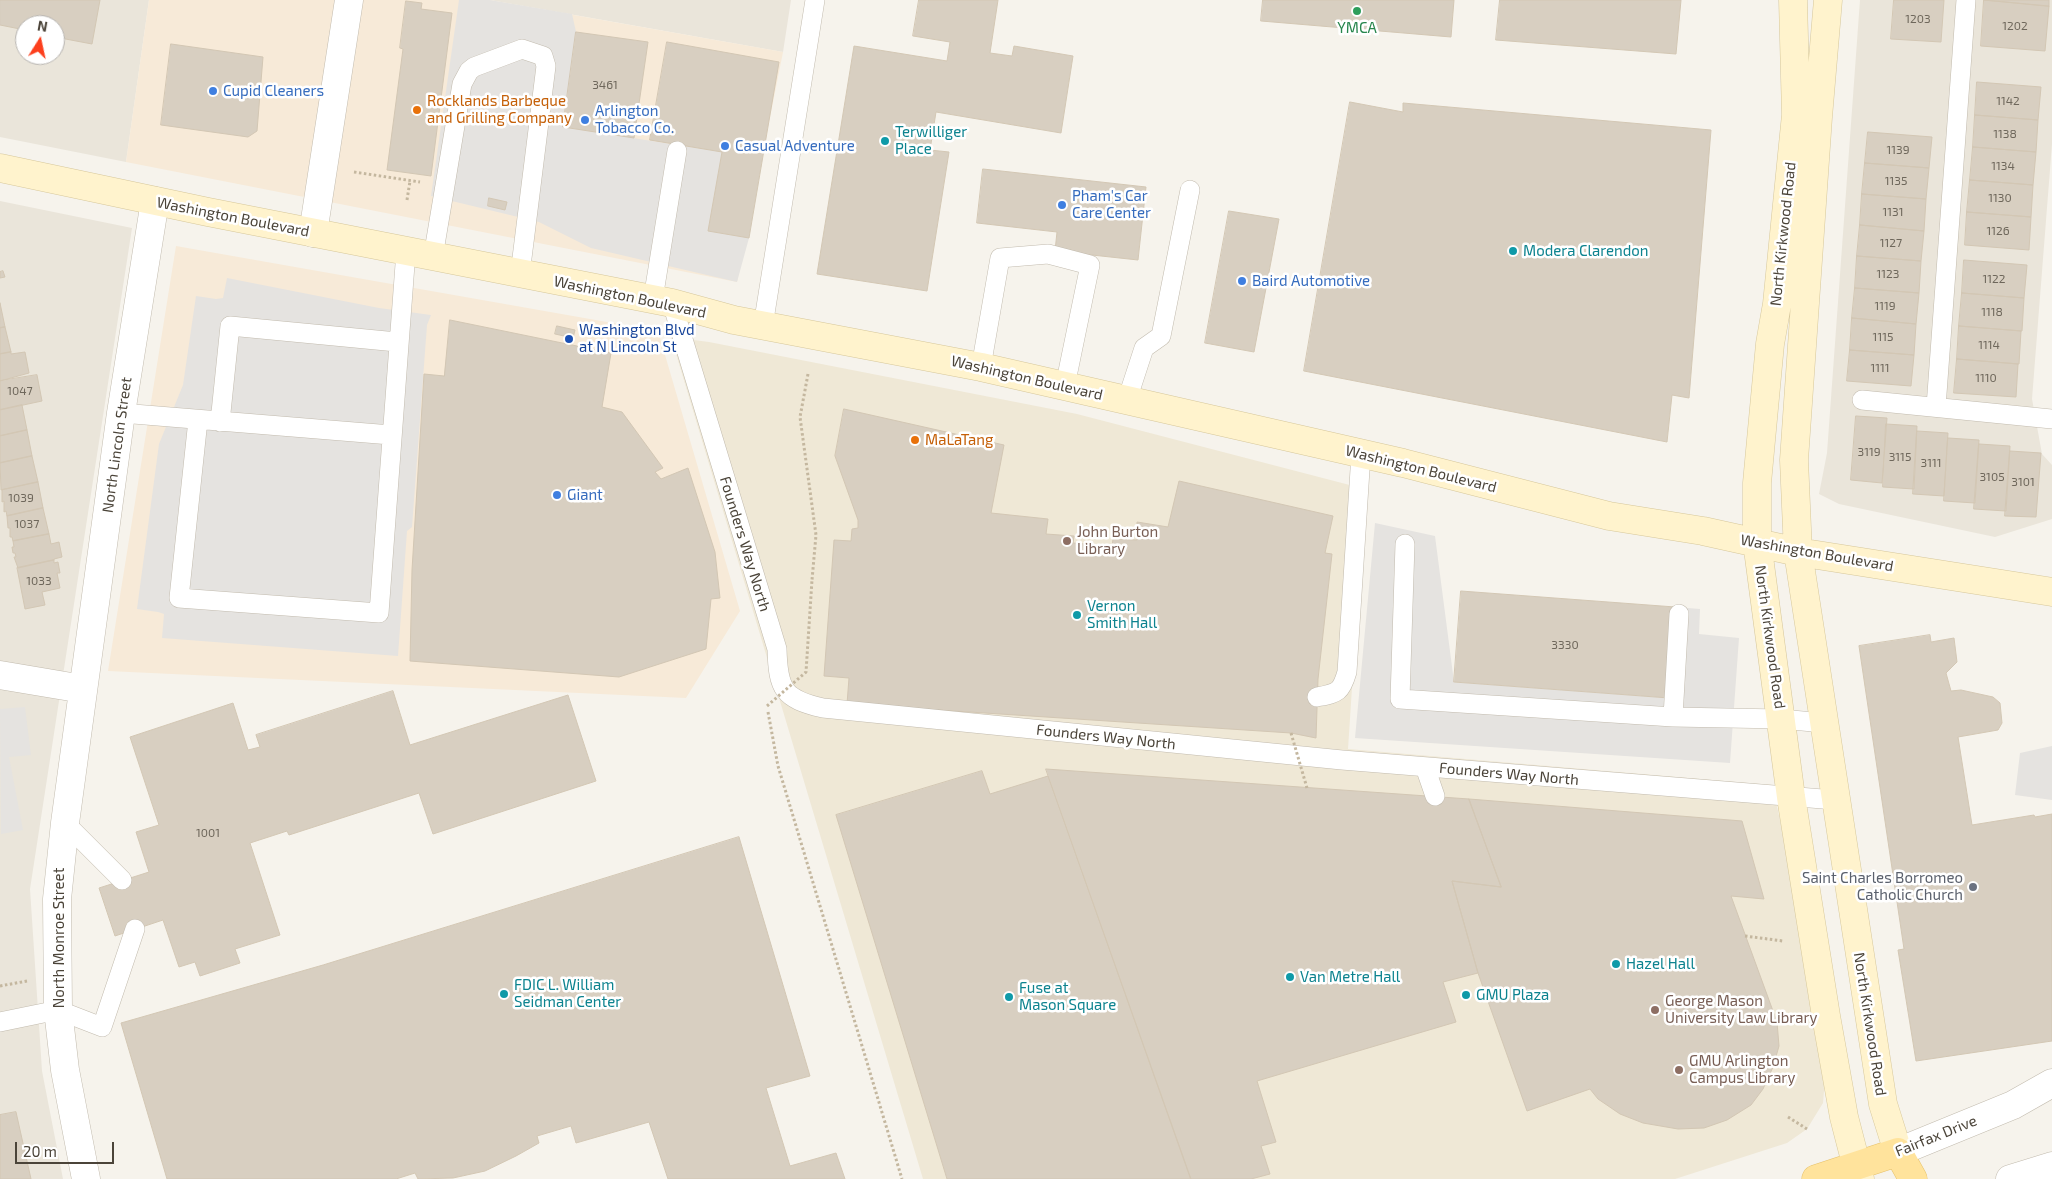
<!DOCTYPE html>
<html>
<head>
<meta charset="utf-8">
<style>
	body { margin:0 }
	#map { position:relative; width:2052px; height:1179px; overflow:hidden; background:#f6f3ec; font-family:"Exo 2",sans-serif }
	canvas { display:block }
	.north { position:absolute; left:15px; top:15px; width:50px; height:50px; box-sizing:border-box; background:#fff; border:1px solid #b7b4b0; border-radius:50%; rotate:10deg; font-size:14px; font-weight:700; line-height:20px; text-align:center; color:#4b4439 }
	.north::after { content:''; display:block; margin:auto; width:18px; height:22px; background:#fc3f1d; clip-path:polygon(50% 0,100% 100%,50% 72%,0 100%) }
	.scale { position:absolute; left:15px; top:1142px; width:99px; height:22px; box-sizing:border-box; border:2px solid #4b4439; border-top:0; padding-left:6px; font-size:15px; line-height:18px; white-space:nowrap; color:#4b4439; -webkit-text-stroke:4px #fff; paint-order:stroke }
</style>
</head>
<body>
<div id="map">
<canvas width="2052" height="1179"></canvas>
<div class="north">N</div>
<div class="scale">20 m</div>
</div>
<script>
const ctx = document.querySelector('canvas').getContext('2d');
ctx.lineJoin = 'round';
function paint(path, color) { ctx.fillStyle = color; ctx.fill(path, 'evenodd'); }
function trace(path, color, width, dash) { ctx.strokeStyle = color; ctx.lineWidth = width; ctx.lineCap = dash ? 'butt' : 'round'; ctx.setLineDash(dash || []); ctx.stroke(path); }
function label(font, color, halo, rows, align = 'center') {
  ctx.font = font + ' "Exo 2",sans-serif'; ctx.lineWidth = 5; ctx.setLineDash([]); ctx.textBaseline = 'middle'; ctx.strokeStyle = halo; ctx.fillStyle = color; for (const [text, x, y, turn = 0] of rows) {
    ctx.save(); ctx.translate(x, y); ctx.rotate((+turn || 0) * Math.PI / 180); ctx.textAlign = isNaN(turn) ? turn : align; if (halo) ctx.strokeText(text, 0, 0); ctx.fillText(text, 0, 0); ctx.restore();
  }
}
paint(new Path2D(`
	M0,0H149L126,162L0,137ZM25,25H55V55H25Z
	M490,0H791L783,52Z
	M1860,0H2052V144L2032,399L2042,454L2052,465V519L1995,537L1839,504L1819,494L1827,453Z
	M0,201L132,228L30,889L42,1071L63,1179H0Z`), '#eae5da');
paint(new Path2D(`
	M149,0H489L783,52L737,282L126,162Z
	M176,246L658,331L740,611L686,698L108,671Z`), '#f7ead8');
paint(new Path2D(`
	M671,337L709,342L1077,414L1365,489L1348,749L1772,785L1783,833L1825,1079L1823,1103L1807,1129L1787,1143L1675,1179H923Z`), '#efe8d6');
paint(new Path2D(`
	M459,0H490L572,14L576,32L563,127L722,152L708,231L749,238L737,282L591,248L539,222L431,196Z
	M227,278L379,308L431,315L427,325L412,527L407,531L398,656L162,638L164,614L158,612L137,609L159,444L183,385L196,296L216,299L223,298Z
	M1375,523L1435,536L1454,682L1669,698L1675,607L1700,609L1699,634L1739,638L1730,763L1355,738Z
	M25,707L31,755L9,757L23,830L1,834L0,709Z
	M2052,746V800L2015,795L2020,753Z`), '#e5e3e0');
const building = new Path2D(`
	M0,0H100L92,44L55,37V25H25V30L0,25Z
	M919,0H998L990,53L1012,56L1014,46L1073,56L1061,133L936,112L930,150L949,152L927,291L817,274L854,46L947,61L950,42L913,36Z
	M1263,0H1454L1451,37L1261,21Z
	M1500,0H1681L1676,54L1496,40Z
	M1894,0H1944L1941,42L1891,39Z
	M1984,0L2049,6L2045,51L1981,46Z
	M1984,0H2049V6Z
	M406,1L422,3L421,9L452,13L431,176L387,170L403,49L400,48Z
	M576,32L648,42L634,138L563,127Z
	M667,42L779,62L749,238L708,231L722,152L650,140Z
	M171,44L263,57L257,131L248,137L161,125Z
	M1977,82L2041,87L2038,120L1975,115Z
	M1350,102L1403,112V103L1711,130L1689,398L1672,395L1667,442L1304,371Z
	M1975,115L2038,120L2036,152L1973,147Z
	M1868,132L1932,137L1929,168L1865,163Z
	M1973,147L2036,152L2033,185L1970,180Z
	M1865,163L1929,168L1926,199L1862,194Z
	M983,169L1146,187L1138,260L1055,251L1057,232L977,223Z
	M1970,180L2033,185L2031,217L1967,212Z
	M1862,194L1926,199L1924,231L1860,225Z
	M489,198L507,202L505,210L488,206Z
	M1229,211L1279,219L1254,352L1205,343Z
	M1967,212L2031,217L2029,250L1965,245Z
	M1860,225L1924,231L1921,261L1857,256Z
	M1857,256L1921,261L1919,293L1855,288Z
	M1964,260L2027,265L2024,298L1962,293Z
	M3,271L5,277L0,278V272Z
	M1855,288L1919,293L1916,324L1852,318Z
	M1962,293L2024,298L2022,331L1959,326Z
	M0,303L5,327L0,328Z
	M1852,318L1916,324L1914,355L1850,350Z
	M450,320L611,353L602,407L622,412L663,468L655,472L661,479L688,468L715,552L720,598L711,599L706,649L619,677L410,661L412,570L424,374L444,376Z
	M557,326L575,330L573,338L555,334Z
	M1959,326L2021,331L2019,364L1957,359Z
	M5,327L11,352L0,354V328Z
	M1850,350L1914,355L1911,386L1847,381Z
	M11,352V354L25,352L29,373L0,381V354Z
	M1957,359L2018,364L2016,397L1954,393Z
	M37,375L42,401L0,410V381Z
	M22,405L27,430L0,436V410Z
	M844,409L1004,445L991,513L1048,519L1046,534L1074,536L1073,543L1112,546L1113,539L1137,540V522L1168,527L1179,481L1333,516L1325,553L1332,554L1318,679L1316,738L1291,733L847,704L849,678L824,676L834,540L851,541L852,529L858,528V520L835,456Z
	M1856,416L1887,418L1882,483L1851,480Z
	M1886,424L1917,426L1914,489L1883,487Z
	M27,430L32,456L0,463V436Z
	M1917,431L1948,433L1944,496L1913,494Z
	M1948,438L1979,440L1975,503L1944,501Z
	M1979,444L2010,446L2006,511L1974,509Z
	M2010,451L2041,453L2036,517L2005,516Z
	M32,456L38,482L1,490L0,463Z
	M38,482L43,508L7,516L6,511L4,512V501L2,502V490Z
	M43,508L49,534L13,541L12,537H10V528H8L7,516Z
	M49,534L51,544L59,542L62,557L54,559V560L18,568L14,557H16L15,553H13L12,547H14L13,541Z
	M54,560V563L58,562L60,573H57L60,588L42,592L45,605L25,609L17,568Z
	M1461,591L1675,607L1669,698L1454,682Z
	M1930,635L1931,642L1954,638L1957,662L1946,673L1951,691L1961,690L1993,697L2000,703L2002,723L1998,730L1958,737L1972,825L2034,815L2035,817L2052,814V1041L1916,1061L1898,950L1904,949L1859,646Z
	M393,691L410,745L568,695L596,781L433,834L419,793L289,835L287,831L250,843L280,935L235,949L240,963L200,976L195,962L179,967L163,920L115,936L99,888L149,872L136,832L159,825L130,737L233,703L248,750L260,747L256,735Z
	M1046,769L1469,799L1501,887L1452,881L1478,973L1443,982L1456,1022L1257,1081L1276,1142L1261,1146L1270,1174L1251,1179H1191Z
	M982,771L990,794L1048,776L1191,1179H947L836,815Z
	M1469,799L1742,821L1764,899L1731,896L1777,1022L1779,1046L1773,1067L1763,1089L1751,1105L1727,1120L1704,1128L1678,1129L1643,1123L1620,1114L1598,1099L1590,1089L1527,1111L1478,973L1452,881L1501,887Z
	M739,837L810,1076L766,1088L790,1166L836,1153L845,1179H668L649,1122L576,1143L571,1126L537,1136L539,1143L516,1156L485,1171L453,1178L418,1179L415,1173L396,1179H167L121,1023L323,965Z
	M16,1112L31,1179H0V1115Z`);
paint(building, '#d8cfc1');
trace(building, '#d3c7b4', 1);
const lane = new Path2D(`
	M433,257L462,84L469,71L474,67L522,49L543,56L546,66L520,274
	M653,299L677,151
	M672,303L777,649C778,689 783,699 823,708L1342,760L1835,800
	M763,326L815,0
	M981,367L1000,258L1048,254L1090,265L1065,386
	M1127,400L1144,348L1161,336L1190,190
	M1862,400L2052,419
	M1936,407L1966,0
	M121,413L391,435
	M198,420L179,598L379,613L406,251
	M220,422L230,326L397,342
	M1405,544L1400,699L1673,717L1781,719L1824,723
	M1317,697C1337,693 1341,693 1347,672L1361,454
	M1673,717L1679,614
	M1425,767L1435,796
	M65,823L122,880
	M0,1022L58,1010L102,1027L135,929`);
const street = new Path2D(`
	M313,233L349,0
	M0,675L83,689
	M1898,1152L2013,1105L2052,1083
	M86,1179L65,1070L58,1010L57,899L65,823L121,413L155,201
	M2010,1179L2052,1166`);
const secondary = new Path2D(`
	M1793,0L1796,115L1777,304L1770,344L1757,483V542L1791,797L1826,1016L1844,1117L1860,1179
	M1828,0L1818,117L1794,460L1798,552L1883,1104L1898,1152
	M0,168L208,212L672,303L734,320L981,367L1403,463L1609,516L1703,531L1798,552L2052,592`);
const primary = new Path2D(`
	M1816,1179L1898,1152L1913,1179`);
trace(lane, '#c2bbae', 20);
trace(street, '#c2bbae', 29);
trace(secondary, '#d6c79b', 29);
trace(primary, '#e6c16a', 29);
trace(new Path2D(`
	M354,172L420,182
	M407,200L410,181
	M808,374L800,417L816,535L812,580
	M768,712L778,766L902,1179
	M1745,936L1783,941
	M0,986L27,981
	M1788,1117L1807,1129`), '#c4b79f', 3, [2.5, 2.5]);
trace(lane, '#fff', 19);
trace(street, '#fff', 28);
trace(secondary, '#fff3cd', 28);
trace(primary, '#ffe39c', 28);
trace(new Path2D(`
	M767,706L806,672L812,580
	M1291,733L1307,788`), '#c4b79f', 3, [2.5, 2.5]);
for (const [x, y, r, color] of [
	[1357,11,5,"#2e9e5b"],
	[213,91,5,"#3f7fe0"],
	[417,110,5,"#e8710a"],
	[585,120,5,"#3f7fe0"],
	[885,141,5,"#0f9aa8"],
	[725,146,5,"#3f7fe0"],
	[1062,205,5,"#3f7fe0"],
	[1513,251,5,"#0f9aa8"],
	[1242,281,5,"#3f7fe0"],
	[569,339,5,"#1a4fb4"],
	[915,440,5,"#e8710a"],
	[557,495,5,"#3f7fe0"],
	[1067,541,5,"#8d6e63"],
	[1077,615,5,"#0f9aa8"],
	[1973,887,5,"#6b7280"],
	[1616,964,5,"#0f9aa8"],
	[1290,977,5,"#0f9aa8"],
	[504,994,5,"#0f9aa8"],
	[1466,995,5,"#0f9aa8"],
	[1009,997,5,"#0f9aa8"],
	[1655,1010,5,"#8d6e63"],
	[1679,1070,5,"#8d6e63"]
]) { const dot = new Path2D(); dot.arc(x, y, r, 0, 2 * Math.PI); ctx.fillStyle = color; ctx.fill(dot); trace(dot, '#fff', 2); }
label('12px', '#6e675b', null, [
	["1203",1918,19],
	["1202",2015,26],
	["3461",605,85],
	["1142",2008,101],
	["1138",2005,134],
	["1139",1898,150],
	["1134",2003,166],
	["1135",1896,181],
	["1130",2000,198],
	["1131",1893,212],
	["1126",1998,231],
	["1127",1891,243],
	["1123",1888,274],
	["1122",1994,279],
	["1119",1885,306],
	["1118",1992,312],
	["1115",1883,337],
	["1114",1989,345],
	["1111",1880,368],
	["1110",1986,378],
	["1047",20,391],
	["3119",1869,452],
	["3115",1900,457],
	["3111",1931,463],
	["3105",1992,477],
	["3101",2023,482],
	["1039",21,498],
	["1037",27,524],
	["1033",39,581],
	["3330",1565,645],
	["1001",208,833]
]);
label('15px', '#27864d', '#fff', [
	["YMCA",1357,28]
]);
label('15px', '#366cbe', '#fff', [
	["Cupid Cleaners",223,91],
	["Arlington",595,111],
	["Tobacco Co.",595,128],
	["Casual Adventure",735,146],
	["Pham's Car",1072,196],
	["Care Center",1072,213],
	["Baird Automotive",1252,281],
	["Giant",567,495]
], 'left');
label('15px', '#c56008', '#fff', [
	["Rocklands Barbeque",427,101],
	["and Grilling Company",427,118],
	["MaLaTang",925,440]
], 'left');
label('15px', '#0d838f', '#fff', [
	["Terwilliger",895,132],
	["Place",895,149],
	["Modera Clarendon",1523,251],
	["Vernon",1087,606],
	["Smith Hall",1087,623],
	["Hazel Hall",1626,964],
	["Van Metre Hall",1300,977],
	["FDIC L. William",514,985],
	["Seidman Center",514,1002],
	["Fuse at",1019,988],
	["Mason Square",1019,1005],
	["GMU Plaza",1476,995]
], 'left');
label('15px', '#4b4439', '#fff', [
	["Washington Boulevard",233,217,11],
	["North Kirkwood Road",1783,234,-84],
	["Washington Boulevard",630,297,12],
	["Washington Boulevard",1027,378,13],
	["North Lincoln Street",117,445,-82],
	["Washington Boulevard",1421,469,14],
	["Founders Way North",745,544,73],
	["Washington Boulevard",1817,553,10],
	["North Kirkwood Road",1770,637,82],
	["Founders Way North",1106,737,6],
	["Founders Way North",1509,774,5],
	["North Monroe Street",59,938,-90],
	["North Kirkwood Road",1870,1024,81],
	["Fairfax Drive",1936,1136,-22]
]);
label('15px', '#164399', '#fff', [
	["Washington Blvd",579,330],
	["at N Lincoln St",579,347]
], 'left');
label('15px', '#785e54', '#fff', [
	["John Burton",1077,532],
	["Library",1077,549],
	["George Mason",1665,1001],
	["University Law Library",1665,1018],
	["GMU Arlington",1689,1061],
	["Campus Library",1689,1078]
], 'left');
label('15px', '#5b616d', '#fff', [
	["Saint Charles Borromeo",1963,878],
	["Catholic Church",1963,895]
], 'right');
</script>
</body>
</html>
